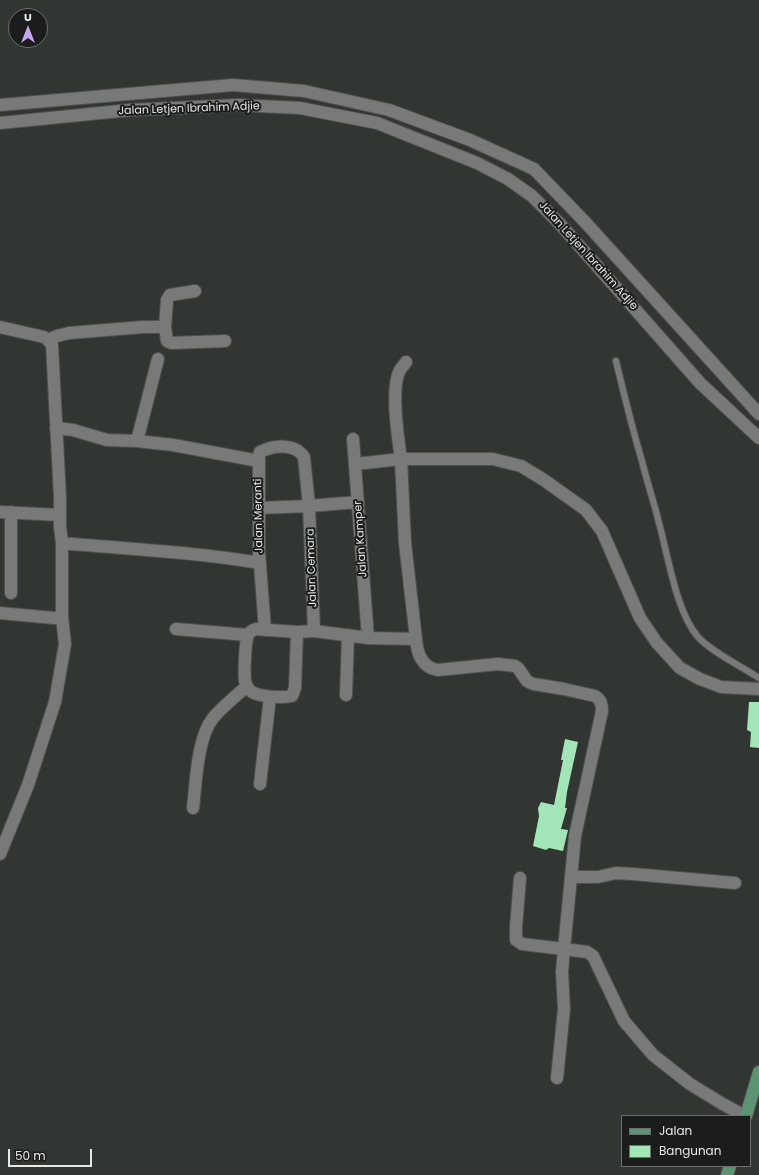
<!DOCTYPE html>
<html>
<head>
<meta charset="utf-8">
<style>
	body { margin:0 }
	#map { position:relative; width:759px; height:1175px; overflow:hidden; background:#323633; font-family:Poppins,sans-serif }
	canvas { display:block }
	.legend { position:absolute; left:621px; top:1115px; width:130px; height:52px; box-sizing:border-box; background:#1b1d1c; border:1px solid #6d6f6d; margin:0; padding:5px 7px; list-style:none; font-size:12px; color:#e7e9e7 }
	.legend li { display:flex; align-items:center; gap:8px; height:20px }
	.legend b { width:20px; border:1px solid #6d6f6d }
	.north { position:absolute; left:8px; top:8px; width:40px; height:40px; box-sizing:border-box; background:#1b1d1c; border:1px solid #6d6f6d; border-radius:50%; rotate:0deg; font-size:11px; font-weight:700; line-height:16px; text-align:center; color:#e7e9e7 }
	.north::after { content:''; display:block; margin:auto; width:14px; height:18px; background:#c7a6ef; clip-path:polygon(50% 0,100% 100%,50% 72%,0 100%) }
	.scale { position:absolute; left:8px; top:1149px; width:84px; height:18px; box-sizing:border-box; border:2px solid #e7e9e7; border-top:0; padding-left:5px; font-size:12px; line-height:14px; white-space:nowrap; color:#e7e9e7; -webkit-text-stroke:3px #1b1d1c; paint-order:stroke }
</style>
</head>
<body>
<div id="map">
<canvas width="759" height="1175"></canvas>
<ul class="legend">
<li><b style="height:5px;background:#5c9473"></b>Jalan</li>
<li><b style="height:11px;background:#a2e6b8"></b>Bangunan</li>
</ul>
<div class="north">U</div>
<div class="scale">50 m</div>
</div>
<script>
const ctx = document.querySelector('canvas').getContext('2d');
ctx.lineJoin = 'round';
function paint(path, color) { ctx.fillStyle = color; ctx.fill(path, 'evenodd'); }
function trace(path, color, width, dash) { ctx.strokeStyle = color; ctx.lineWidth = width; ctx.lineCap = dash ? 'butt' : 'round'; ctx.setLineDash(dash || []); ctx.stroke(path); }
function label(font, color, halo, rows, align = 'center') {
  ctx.font = font + ' Poppins,sans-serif'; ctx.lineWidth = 4; ctx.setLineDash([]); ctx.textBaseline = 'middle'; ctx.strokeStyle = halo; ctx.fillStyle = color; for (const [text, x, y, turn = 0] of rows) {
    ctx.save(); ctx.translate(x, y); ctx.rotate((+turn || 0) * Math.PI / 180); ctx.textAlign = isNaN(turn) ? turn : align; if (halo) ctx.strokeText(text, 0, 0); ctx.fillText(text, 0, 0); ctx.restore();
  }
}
paint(new Path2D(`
	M749,702H759V748L750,747L751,732L747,730Z
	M565,739L578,742L567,792L565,808H567L561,829L568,830L563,851L549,848L546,850L533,846L539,816L538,808L541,802L554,805L563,760H561Z`), '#a2e6b8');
const service = new Path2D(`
	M616,361C624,394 632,428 642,461C647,482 654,502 659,523C668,555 676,612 698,637C713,653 741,666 759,678`);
const minor = new Path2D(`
	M0,327L44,337L48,340L52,345L60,497V527L62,543V617L54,618L0,613
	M165,327L167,300L170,295L195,291
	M48,340L57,336L69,333L143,327H165L167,341L171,343L225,341
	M56,428L73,430L107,440L137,441L173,445L259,461
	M353,439L368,638
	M137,441L158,359
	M355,464L401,459C398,438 390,387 400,370C402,367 404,365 406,362
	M259,508L309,506L358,502
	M0,512L60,515
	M62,543C128,549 195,552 260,563
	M11,593V512
	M176,629L248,635
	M265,630L259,552V456L260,452C274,445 295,443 304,457L309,506L314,631
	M297,632L295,688L292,696C283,698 260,697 252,692C249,690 246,685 245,681C244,674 245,641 248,635C250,631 253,630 256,629L297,632L314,631L368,638L416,639L405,543L401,459H493L521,466L544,480L586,510L602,531L640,618L657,643L680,668L700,679L721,687L759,689
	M416,639C417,653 422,668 438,670L498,664L515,666L518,668L527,681L533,684L564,689L595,696C601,700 602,704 602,711L575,836L564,949L587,952L593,956L624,1021L653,1055L690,1084L721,1103L745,1116
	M346,695L348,635
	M260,784L270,697
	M193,808C196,783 197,738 213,718C221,708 237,695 247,686
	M0,854L28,785L55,702L65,644L62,617
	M571,877H598L616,873L633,874L735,883
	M520,878L516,927V940L522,944L564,949L562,972L564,1009L557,1078`);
const tertiary = new Path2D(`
	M0,105L233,85L304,91L389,110L470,140L534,169L585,222L759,414
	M0,123L130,110L238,105L300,108L377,123L477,163L508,179L532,196L560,224L700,383L759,438`);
const primary = new Path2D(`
	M746,1116L759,1072
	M727,1175L730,1166`);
trace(service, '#4f5250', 8);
trace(minor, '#4f5250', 14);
trace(tertiary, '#4f5250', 14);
trace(primary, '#4f5250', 14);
trace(service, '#777a78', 6);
trace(minor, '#777a78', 12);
trace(tertiary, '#777a78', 12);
trace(primary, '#5c9473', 12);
label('11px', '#e7e9e7', '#1b1d1c', [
	["Jalan Letjen Ibrahim Adjie",189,109,-2],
	["Jalan Letjen Ibrahim Adjie",588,256,48],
	["Jalan Meranti",259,516,-91],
	["Jalan Kamper",361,539,-94],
	["Jalan Cemara",312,568,-92]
]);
</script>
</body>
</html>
